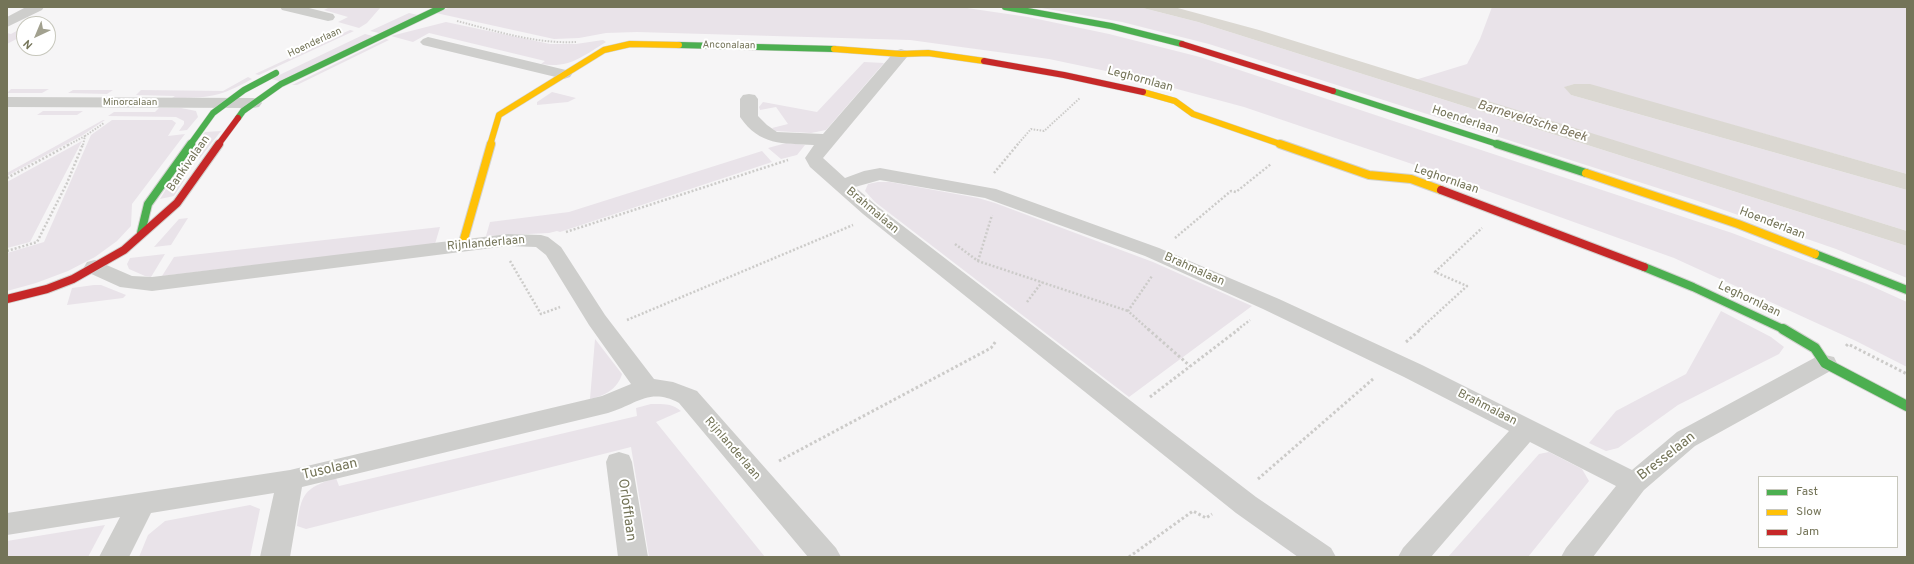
<!DOCTYPE html>
<html>
<head>
<meta charset="utf-8">
<style>
	body { margin:0 }
	#map { position:relative; width:1914px; height:564px; overflow:hidden; background:#f6f5f6; font-family:Overpass,sans-serif }
	canvas { display:block }
	.frame { position:absolute; inset:0; border:8px solid #747458; pointer-events:none }
	.legend { position:absolute; left:1758px; top:476px; width:140px; height:72px; box-sizing:border-box; background:#fff; border:1px solid #c7c7bc; margin:0; padding:5px 7px; list-style:none; font-size:12px; color:#747458 }
	.legend li { display:flex; align-items:center; gap:8px; height:20px }
	.legend b { width:20px; border:1px solid #c7c7bc }
	.north { position:absolute; left:16px; top:16px; width:40px; height:40px; box-sizing:border-box; background:#fff; border:1px solid #c7c7bc; border-radius:50%; rotate:224deg; font-size:11px; font-weight:700; line-height:16px; text-align:center; color:#747458 }
	.north::after { content:''; display:block; margin:auto; width:14px; height:18px; background:#a2a18f; clip-path:polygon(50% 0,100% 100%,50% 72%,0 100%) }
</style>
</head>
<body>
<div id="map">
<canvas width="1914" height="564"></canvas>
<div class="frame"></div>
<ul class="legend">
<li><b style="height:5px;background:#4caf50"></b>Fast</li>
<li><b style="height:5px;background:#ffc107"></b>Slow</li>
<li><b style="height:5px;background:#c62828"></b>Jam</li>
</ul>
<div class="north">N</div>
</div>
<script>
const ctx = document.querySelector('canvas').getContext('2d');
ctx.lineJoin = 'round';
function paint(path, color) { ctx.fillStyle = color; ctx.fill(path, 'evenodd'); }
function trace(path, color, width, dash) { ctx.strokeStyle = color; ctx.lineWidth = width; ctx.lineCap = dash ? 'butt' : 'round'; ctx.setLineDash(dash || []); ctx.stroke(path); }
function label(font, color, halo, rows, align = 'center') {
  ctx.font = font + ' Overpass,sans-serif'; ctx.lineWidth = 4; ctx.setLineDash([]); ctx.textBaseline = 'middle'; ctx.strokeStyle = halo; ctx.fillStyle = color; for (const [text, x, y, turn = 0] of rows) {
    ctx.save(); ctx.translate(x, y); ctx.rotate((+turn || 0) * Math.PI / 180); ctx.textAlign = isNaN(turn) ? turn : align; if (halo) ctx.strokeText(text, 0, 0); ctx.fillText(text, 0, 0); ctx.restore();
  }
}
paint(new Path2D(`
	M326,7H376L380,8L367,23L359,28L338,22L348,17L324,10L328,8Z
	M450,7H960L1028,17L1109,34L1200,57L1732,233L1867,284L1907,302V367L1856,341L1674,258L1415,165L1244,107L1125,75L1049,59L910,40L637,32L606,33L579,38L554,39L436,13Z
	M1036,7H1139L1198,22L1907,246V278L1836,249L1695,200L1209,44L1122,22Z
	M1492,7H1907V174L1590,85L1574,84L1565,87L1571,95L1907,190V231L1415,80L1467,64L1480,39Z
	M409,13L418,15L379,33L370,31Z
	M446,22L550,44H576L603,40L606,42C583,56 569,69 541,64L545,61L429,33L413,42L391,36Z
	M24,27V35L7,44V33L11,34Z
	M350,30L354,31L259,75L255,74Z
	M365,34L373,36L279,81L271,79Z
	M386,39L389,40L297,85H292Z
	M864,62L884,63L826,130L811,133L775,131L772,128L788,124L776,107L760,110L759,107L763,102L817,112Z
	M248,77L252,79C219,97 210,98 172,98L175,96L136,95L141,90L223,91Z
	M11,89H49L42,93H7Z
	M73,90H113L107,94L68,93Z
	M552,92L576,98L568,102L537,105V102Z
	M159,108H181L196,111L198,117L187,130L179,131L184,124V121L176,117L108,116L114,112H155Z
	M43,111H83L77,115H37Z
	M103,120H105L83,135L7,176V173Z
	M112,120H172L176,123L168,136L185,134L132,204L131,226L117,241L95,257L68,271L36,283L7,291V253L44,242L91,135Z
	M221,131L200,158L187,159L205,132Z
	M82,141L30,242L7,248V182Z
	M786,143L805,145L797,155L781,159L768,148Z
	M762,151L772,162L560,232L557,231L549,233L486,236L490,222L569,212Z
	M179,179H185L174,196L160,199L171,181Z
	M878,182H890L978,198L995,203L1153,262L1252,306L1129,397L875,202L865,191L868,184Z
	M188,218L171,245L154,247L179,219Z
	M440,227L435,244L162,276L174,257Z
	M165,254L151,277L145,276L129,269L127,264L130,258Z
	M94,285H101L126,295L123,298L67,305L72,288Z
	M1721,311L1771,337L1784,347L1779,354L1678,405L1618,448L1606,451L1589,443L1616,411L1686,374Z
	M595,339L622,374C618,389 604,396 590,399Z
	M651,404C662,404 672,403 681,411L656,422L765,557H649L631,447L306,529L297,526C301,494 304,488 336,478L339,486L637,416L636,408Z
	M1549,452L1582,469L1589,481L1528,557H1448L1539,454Z
	M250,505L260,509L250,557H139L148,535L165,521Z
	M105,525L88,557H7V541Z`), '#e9e3e9');
paint(new Path2D(`
	M1139,7H1174L1259,30L1907,231V246L1198,22Z
	M1574,84H1590L1907,174V190L1571,95L1564,87Z`), '#dbd8d2');
const fastFar2 = new Path2D(`
	M1005,7L1111,26L1182,44
	M679,45L834,49
	M1333,91L1500,145
	M238,118L243,111L281,84L442,7
	M190,145L213,113L244,90L276,73`);
const fastFar1 = new Path2D(`
	M1497,144L1586,173
	M141,233L148,204L191,144
	M1815,254L1907,290
	M1644,267L1693,287L1785,330`);
const fast = new Path2D(`
	M1783,329L1815,348L1825,363L1907,406`);
const slowFar1 = new Path2D(`
	M834,49L901,54L928,53L984,61
	M1143,92L1175,101L1193,114L1283,145
	M490,145L499,115L604,50L630,44L679,45`);
const slow = new Path2D(`
	M1280,144L1369,175L1411,179L1441,190
	M1586,173L1738,224L1815,254
	M462,246L491,144`);
const jamFar1 = new Path2D(`
	M1182,44L1333,91
	M984,61L1064,75L1143,92
	M218,145L238,118`);
const jam = new Path2D(`
	M1441,190L1644,267
	M7,299L47,289L73,279L124,250L177,203L219,144`);
trace(fastFar2, '#d2d2cf', 7);
trace(fastFar1, '#d2d2cf', 10);
trace(fast, '#d2d2cf', 12);
trace(slowFar1, '#d2d2cf', 7);
trace(slow, '#d2d2cf', 10);
trace(jamFar1, '#d2d2cf', 7);
trace(jam, '#d2d2cf', 10);
trace(new Path2D(`
	M457,21C496,31 535,44 576,42
	M68,145L85,136
	M83,145L85,136L104,123
	M1017,145L1031,129L1044,131L1080,98`), '#cccbc9', 2, [1.5, 1.5]);
trace(new Path2D(`
	M994,173L1018,144
	M7,178L70,144
	M566,232L788,160
	M1175,238L1231,191L1236,192L1271,164
	M955,244L978,261L1128,311
	M7,251L37,242L67,183L83,144
	M510,261L541,314L560,307
	M978,261L992,215
	M1027,302L1042,282
	M627,320L853,225
	M1149,330L1128,311L1152,276
	M1237,330L1250,320
	M1419,330L1467,286L1435,272L1482,228`), '#cccbc9', 2.5, [2, 2]);
trace(new Path2D(`
	M1148,329L1190,366
	M1406,342L1421,329
	M1846,346L1848,344L1907,374
	M1150,397L1239,329
	M779,461L991,348L996,341
	M1258,479L1373,379
	M1129,557L1193,511L1206,518L1212,514`), '#cccbc9', 3, [2.5, 2.5]);
paint(new Path2D(`
	M26,7H44L42,10L7,27V17Z
	M280,7H305L333,14L335,17L333,20L328,21L282,10Z
	M428,37L570,71L572,74L570,77L564,79L423,45L420,42L423,39Z
	M901,49L907,51L909,54L907,57L823,158L845,178L864,171L880,168L996,189L1159,248L1279,299L1422,365L1632,470L1677,432L1816,357L1825,355L1834,357L1837,363L1834,369L1695,446L1644,490L1593,557H1561L1566,548L1616,486L1530,442L1431,557H1398L1403,548L1509,431L1404,377L1263,309L1145,256L985,198L880,180L855,187L877,206L1256,497L1331,548L1336,557H1298L1236,513L863,214L810,167L805,158L814,145C782,143 760,146 740,117V99L743,95L749,94L755,95L758,99V116L767,125L777,132L823,134L895,51Z
	M7,97L253,98L259,99L262,103L259,107L253,108L7,107Z
	M508,234L541,235L548,237L561,247L605,315L654,379L673,382L697,391L836,548L841,557H808L679,403C649,387 636,405 608,413L302,487L290,557H260L274,493L151,513L129,557H99L120,517L7,535V513L290,470L602,396L631,384L589,325L546,255L536,247L508,246L152,291L120,287L87,272L84,267L87,262L95,260L132,276L152,277Z
	M619,452L629,455L632,462L648,557H618L606,462L609,455Z`), '#cececc');
trace(fastFar2, '#4caf50', 6);
trace(fastFar1, '#4caf50', 8);
trace(fast, '#4caf50', 10);
trace(slowFar1, '#ffc107', 6);
trace(slow, '#ffc107', 8);
trace(jamFar1, '#c62828', 6);
trace(jam, '#c62828', 8);
label('10px', '#747458', '#fff', [
	["Hoenderlaan",315,43,-25],
	["Anconalaan",729,46,1],
	["Minorcalaan",130,103]
]);
label('12px', '#747458', '#fff', [
	["Leghornlaan",1140,80,15],
	["Hoenderlaan",1465,121,18],
	["Bankivalaan",189,164,-55],
	["Leghornlaan",1446,180,19],
	["Brahmalaan",872,211,40],
	["Hoenderlaan",1772,224,21],
	["Rijnlanderlaan",486,244,-5],
	["Brahmalaan",1194,270,24],
	["Leghornlaan",1749,300,25],
	["Brahmalaan",1487,408,27],
	["Rijnlanderlaan",732,449,49]
]);
label('italic 13px', '#7b745c', '#fff', [
	["Barneveldsche Beek",1532,122,17]
]);
label('14px', '#747458', '#fff', [
	["Bresselaan",1667,457,-38],
	["Tusolaan",330,470,-13],
	["Orlofflaan",626,510,82]
]);
</script>
</body>
</html>
